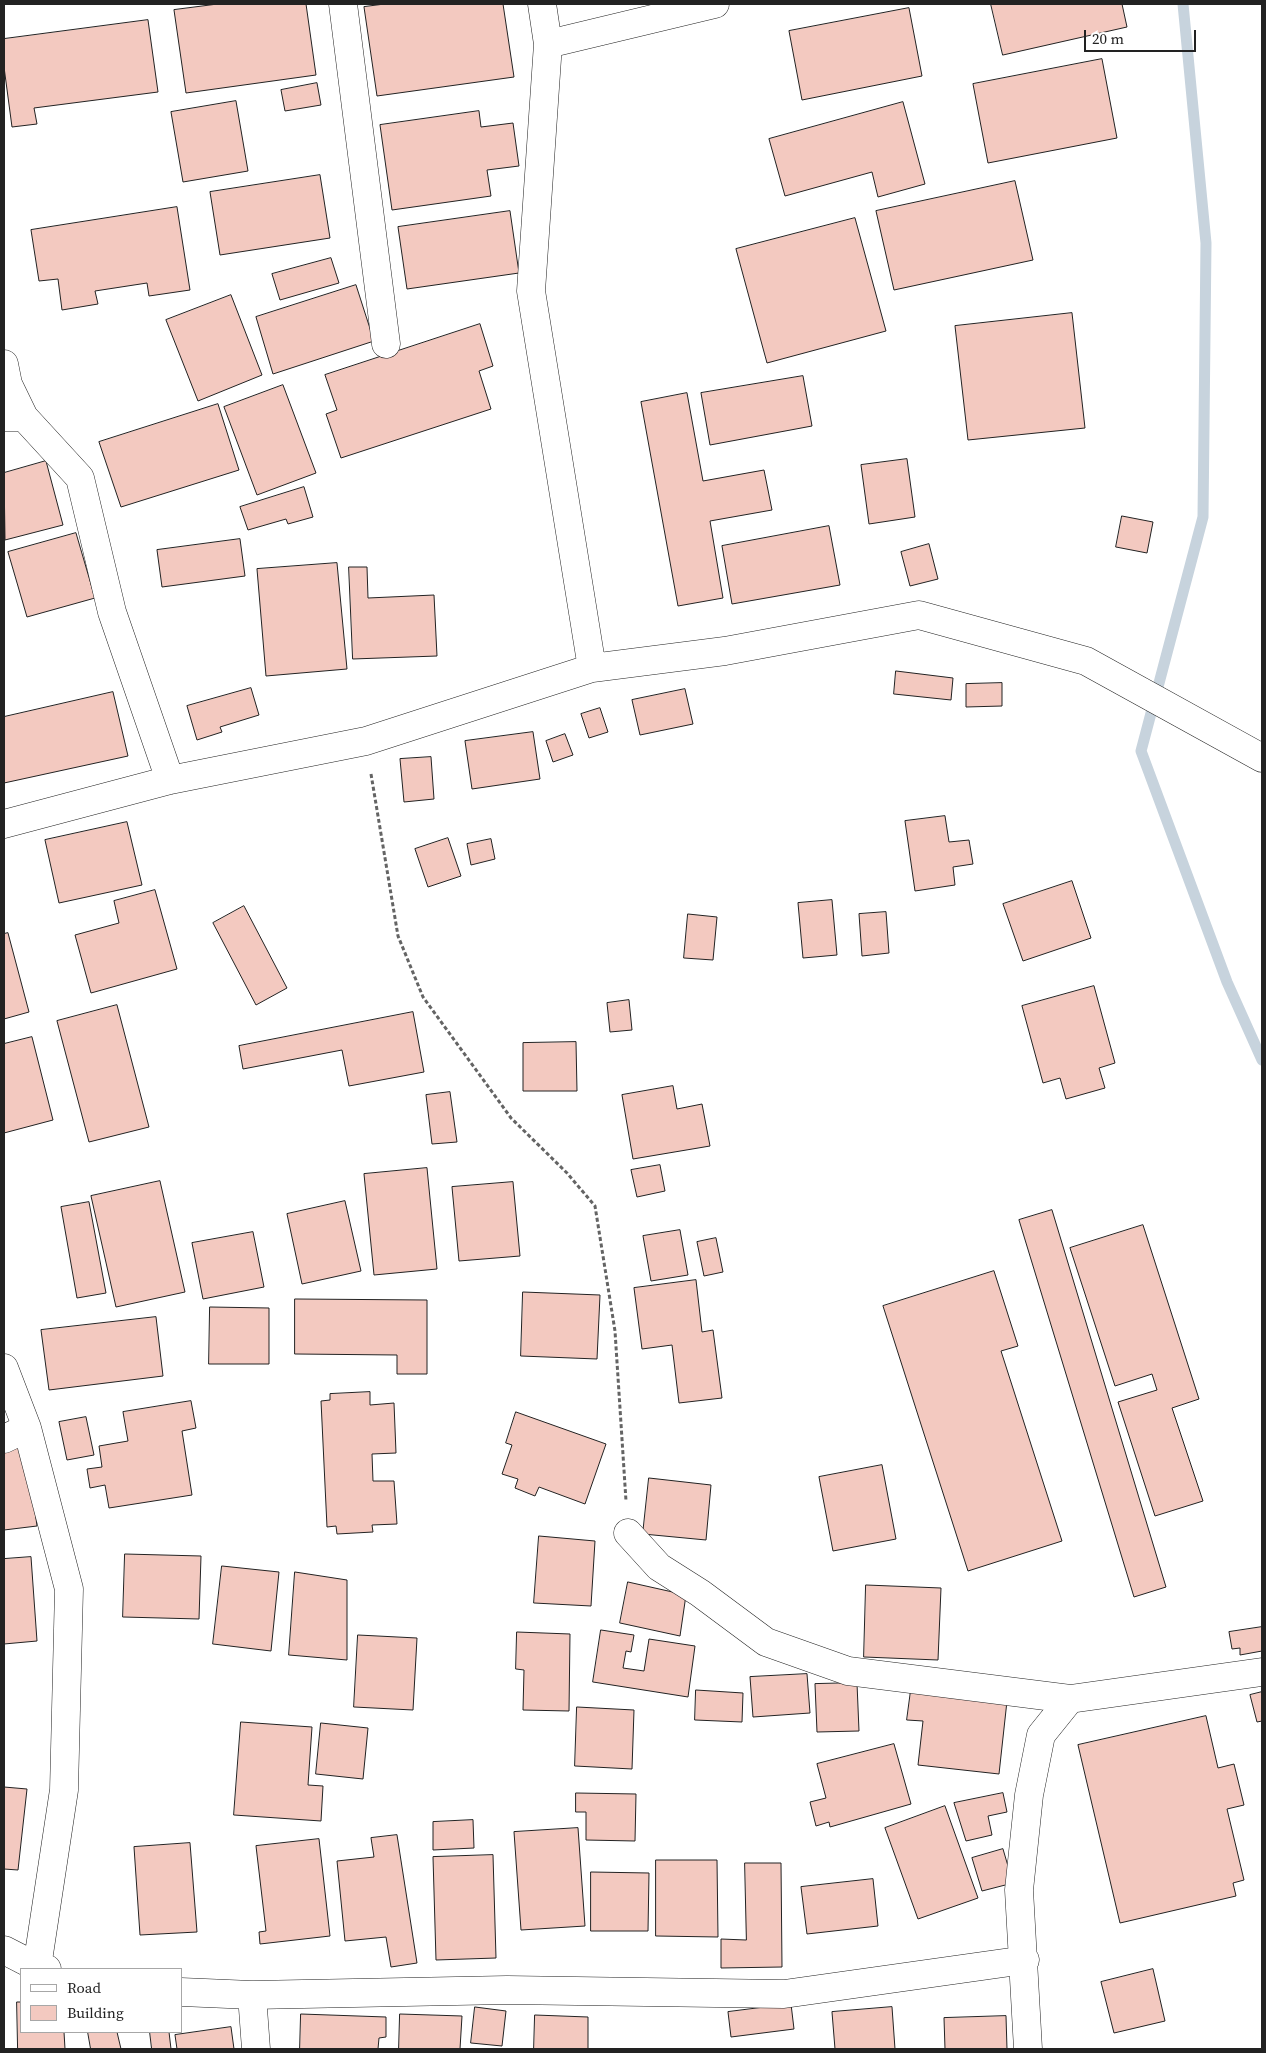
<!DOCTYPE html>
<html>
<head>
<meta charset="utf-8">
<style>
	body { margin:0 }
	#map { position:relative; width:1266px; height:2053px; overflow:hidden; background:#fff; font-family:"Source Serif 4",serif }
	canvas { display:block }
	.frame { position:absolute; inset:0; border:5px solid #222; pointer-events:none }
	.legend { position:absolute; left:20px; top:1968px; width:162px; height:65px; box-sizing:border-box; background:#fff; border:1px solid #a7a7a7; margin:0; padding:6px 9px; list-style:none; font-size:15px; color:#222 }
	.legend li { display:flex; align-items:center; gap:10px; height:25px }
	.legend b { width:25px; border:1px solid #a7a7a7 }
	.scale { position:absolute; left:1084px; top:30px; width:112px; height:22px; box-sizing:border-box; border:2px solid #222; border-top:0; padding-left:6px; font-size:15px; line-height:18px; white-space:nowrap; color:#222; -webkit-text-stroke:4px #fff; paint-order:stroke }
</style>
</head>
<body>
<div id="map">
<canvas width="1266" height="2053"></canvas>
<div class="frame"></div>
<ul class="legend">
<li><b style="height:6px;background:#fff"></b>Road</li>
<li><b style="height:14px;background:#f3c9c0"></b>Building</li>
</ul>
<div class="scale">20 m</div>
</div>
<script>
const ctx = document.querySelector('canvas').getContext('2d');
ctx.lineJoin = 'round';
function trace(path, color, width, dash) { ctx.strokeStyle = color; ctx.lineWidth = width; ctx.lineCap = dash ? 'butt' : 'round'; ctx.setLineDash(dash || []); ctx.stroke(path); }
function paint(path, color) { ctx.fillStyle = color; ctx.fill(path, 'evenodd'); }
trace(new Path2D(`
	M1183,4L1206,243L1203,517L1141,751L1227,982L1262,1060`), '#c7d3dd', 11);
const building = new Path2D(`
	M218,4H306L316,75L186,93L174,10Z
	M385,4H503L514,77L377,96L364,7Z
	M991,4H1122L1127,27L1003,55Z
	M909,8L922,76L802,100L789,31Z
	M148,20L158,92L34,108L37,124L12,127L4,67V39Z
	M1102,59L1117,138L988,163L973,84Z
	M317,83L321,105L285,111L281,90Z
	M236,101L248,171L183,182L171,112Z
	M903,102L925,184L878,197L872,172L785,196L769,139Z
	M479,111L481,127L513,123L519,166L487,170L491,196L392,210L380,125Z
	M320,175L330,238L220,255L210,192Z
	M1015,181L1033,260L894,290L876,211Z
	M177,207L190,290L149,296L147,283L95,291L98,304L62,310L58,279L39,281L31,230Z
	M510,211L519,273L407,289L398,227Z
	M855,218L886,331L767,363L736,249Z
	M331,258L339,283L280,300L272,274Z
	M356,285L374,341L273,374L256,317Z
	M231,295L262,375L198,401L166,320Z
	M1072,313L1085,428L968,440L955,326Z
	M480,324L493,366L479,371L491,409L341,458L326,414L337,410L325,375Z
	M803,376L812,426L710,445L701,393Z
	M283,385L316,473L257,495L224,407Z
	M687,393L703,481L764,470L772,510L710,521L723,598L678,606L641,402Z
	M218,404L239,470L121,507L99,442Z
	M907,459L915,517L869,524L861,465Z
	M46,461L63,525L5,540L4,473Z
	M304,487L313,517L288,524L286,519L248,530L240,507Z
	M1122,516L1153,522L1147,553L1116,547Z
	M829,526L840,585L732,604L722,546Z
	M76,533L95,598L27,617L8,552Z
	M240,539L245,576L162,587L157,550Z
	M929,544L938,579L910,586L901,552Z
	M337,563L347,669L266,676L257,569Z
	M349,567H367L368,598L434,595L437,656L353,659Z
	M896,671L953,678L951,700L894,694Z
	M1002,683V706L966,707V684Z
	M251,688L259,715L220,727L222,732L197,740L187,706Z
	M685,689L693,724L640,735L632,700Z
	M113,692L128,756L4,783V717Z
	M600,708L608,732L589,738L581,714Z
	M533,732L540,779L472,789L465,741Z
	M565,734L573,755L553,762L546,741Z
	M431,757L434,799L404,802L400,759Z
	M945,816L949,842L969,840L973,864L953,867L955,885L915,891L905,821Z
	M127,822L142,885L59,903L45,840Z
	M448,838L461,876L428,887L415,849Z
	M491,839L495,859L471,865L467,844Z
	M1072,881L1091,938L1023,961L1003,904Z
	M155,890L177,969L91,993L75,935L119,923L114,901Z
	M832,900L837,955L803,958L798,903Z
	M244,906L287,988L256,1005L213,923Z
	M886,912L889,953L862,956L859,914Z
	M688,914L717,917L713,960L684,958Z
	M8,933L29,1012L4,1019V934Z
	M1094,986L1115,1063L1099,1068L1105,1088L1066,1099L1060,1078L1043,1083L1022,1006Z
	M629,1000L632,1030L610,1032L607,1003Z
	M117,1005L149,1127L89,1142L57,1021Z
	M413,1012L424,1072L349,1086L342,1050L243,1069L239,1046Z
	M32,1037L53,1120L4,1133V1044Z
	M576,1042L577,1091H523V1043Z
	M673,1086L677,1109L702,1104L710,1146L633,1159L622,1095Z
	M450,1092L457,1142L432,1144L426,1095Z
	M660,1165L665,1191L637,1197L631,1170Z
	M427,1168L437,1269L374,1275L364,1174Z
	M160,1181L185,1292L116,1307L91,1196Z
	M513,1182L520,1256L459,1261L452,1187Z
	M345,1201L361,1271L302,1284L287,1214Z
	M89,1202L106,1293L77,1298L61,1207Z
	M1052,1210L1166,1587L1134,1597L1019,1220Z
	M1143,1225L1199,1399L1172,1408L1203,1501L1155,1516L1118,1402L1157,1390L1152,1374L1115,1386L1070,1248Z
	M680,1230L688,1275L651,1281L643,1236Z
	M253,1232L264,1287L203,1299L192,1243Z
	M716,1238L723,1272L704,1276L697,1242Z
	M994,1271L1018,1346L1001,1351L1062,1541L968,1571L883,1306Z
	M696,1280L702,1332L713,1330L722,1398L679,1403L672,1345L642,1349L634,1288Z
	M523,1292L600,1295L597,1359L521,1356Z
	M295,1299L427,1300V1374H397V1355L295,1354Z
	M210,1307L269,1308V1364H209Z
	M156,1317L163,1376L49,1390L41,1330Z
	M370,1392V1405L394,1403L396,1453L372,1454L373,1481H394L397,1524L372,1525L373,1532L337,1534L336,1526L327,1527L321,1401L330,1400V1394Z
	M191,1401L196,1428L182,1431L192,1495L109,1508L105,1485L90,1488L87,1469L102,1467L99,1446L128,1441L123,1412Z
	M516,1412L606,1444L585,1504L539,1487L535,1496L515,1488L518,1479L502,1474L512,1445L506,1443Z
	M86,1417L94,1455L67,1460L59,1422Z
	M26,1443L37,1526L4,1530V1446Z
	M882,1465L896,1539L833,1551L819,1477Z
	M649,1478L711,1485L706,1540L643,1534Z
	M539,1536L595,1541L591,1606L534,1603Z
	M125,1554L201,1556L199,1619L123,1617Z
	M31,1557L37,1641L4,1644V1559Z
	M222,1566L279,1572L271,1651L213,1644Z
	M295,1572L347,1580V1660L289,1655Z
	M628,1582L686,1595L680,1636L620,1623Z
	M866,1585L941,1588L938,1660L864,1657Z
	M1262,1627V1651L1240,1655V1648L1232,1649L1229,1632Z
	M601,1630L634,1635L631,1652L626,1651L623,1668L644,1671L649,1639L695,1646L688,1697L593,1682Z
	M517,1632L570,1634L569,1711L523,1710L524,1670L516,1669Z
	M358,1635L417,1638L413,1710L354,1707Z
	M807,1674L810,1713L753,1717L750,1677Z
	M857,1683L859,1731L817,1732L815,1684Z
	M696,1690L743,1693L742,1722L695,1720Z
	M911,1690L1007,1701L999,1774L918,1765L923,1721L907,1720Z
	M1262,1692V1721L1257,1722L1250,1695Z
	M577,1707L634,1710L632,1769L575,1766Z
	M1206,1716L1218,1768L1234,1764L1244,1805L1227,1809L1244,1880L1233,1883L1236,1896L1120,1923L1078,1745Z
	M241,1722L312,1727L308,1785L323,1786L321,1821L234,1815Z
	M321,1723L368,1728L363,1779L316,1774Z
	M894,1744L911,1804L830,1827L829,1822L816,1826L810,1802L826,1798L817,1764Z
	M4,1787L27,1789L18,1870L4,1869Z
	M576,1793L636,1794L635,1841L586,1840V1812H576Z
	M1003,1793L1007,1812L988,1816L992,1835L966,1841L954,1803Z
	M945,1806L978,1898L918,1919L885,1828Z
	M473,1820L474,1848L433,1850V1822Z
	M578,1828L585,1926L521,1930L514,1832Z
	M397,1835L417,1963L391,1967L386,1937L345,1941L337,1861L374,1857L371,1838Z
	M319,1839L330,1936L260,1944L259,1932L266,1931L256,1846Z
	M190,1843L197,1932L140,1935L134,1847Z
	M1003,1849L1013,1883L982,1891L972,1858Z
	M493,1855L496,1958L436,1960L433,1857Z
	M656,1860H717L718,1937L656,1936Z
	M745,1863H781L782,1967L721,1968V1939L746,1940Z
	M591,1872L649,1873L648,1931H591Z
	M873,1879L878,1926L807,1934L801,1887Z
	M1153,1969L1165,2021L1114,2033L1101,1982Z
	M17,2002H21V2032H64L65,2049H18Z
	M791,2004L794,2029L731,2037L728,2012Z
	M475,2007L506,2011L502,2046L471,2043Z
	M892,2007L895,2049H835L832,2012Z
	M301,2014L386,2017V2037L379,2038L378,2049H300Z
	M400,2014L462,2016L460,2049H399Z
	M535,2015L588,2017V2049H534Z
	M1006,2016L1007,2049H945L944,2018Z
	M231,2027L234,2049H177L175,2035Z
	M88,2032H117L121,2049H91Z
	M150,2032H169L171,2049H152Z`);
paint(building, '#f3c9c0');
trace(building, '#222', 1);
const minor = new Path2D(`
	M343,4L386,344
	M542,4L548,44L531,291L592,668
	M548,44L715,4
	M4,364L8,384L24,417
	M4,417H24L80,478L112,612L170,780
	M4,824L170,780L366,741L592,668L725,651L919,615L1086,661L1262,758
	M4,1368L27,1428L69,1589L64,1790L37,1967
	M4,1439L27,1428
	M628,1533L659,1567L700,1593L766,1642L848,1671L1070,1699
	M4,1950L37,1967L47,1969
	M181,1992L252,1995L507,1990L784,1994L1025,1960
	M252,1995L256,2049
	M1028,2049L1019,1890L1029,1795L1041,1735L1070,1699L1262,1672`);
trace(minor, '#222', 29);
trace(new Path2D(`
	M371,774L398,936L423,997L511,1118L567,1173L595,1206L615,1331L626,1501`), '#646464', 3, [4, 2.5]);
trace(minor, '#fff', 28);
</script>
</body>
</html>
